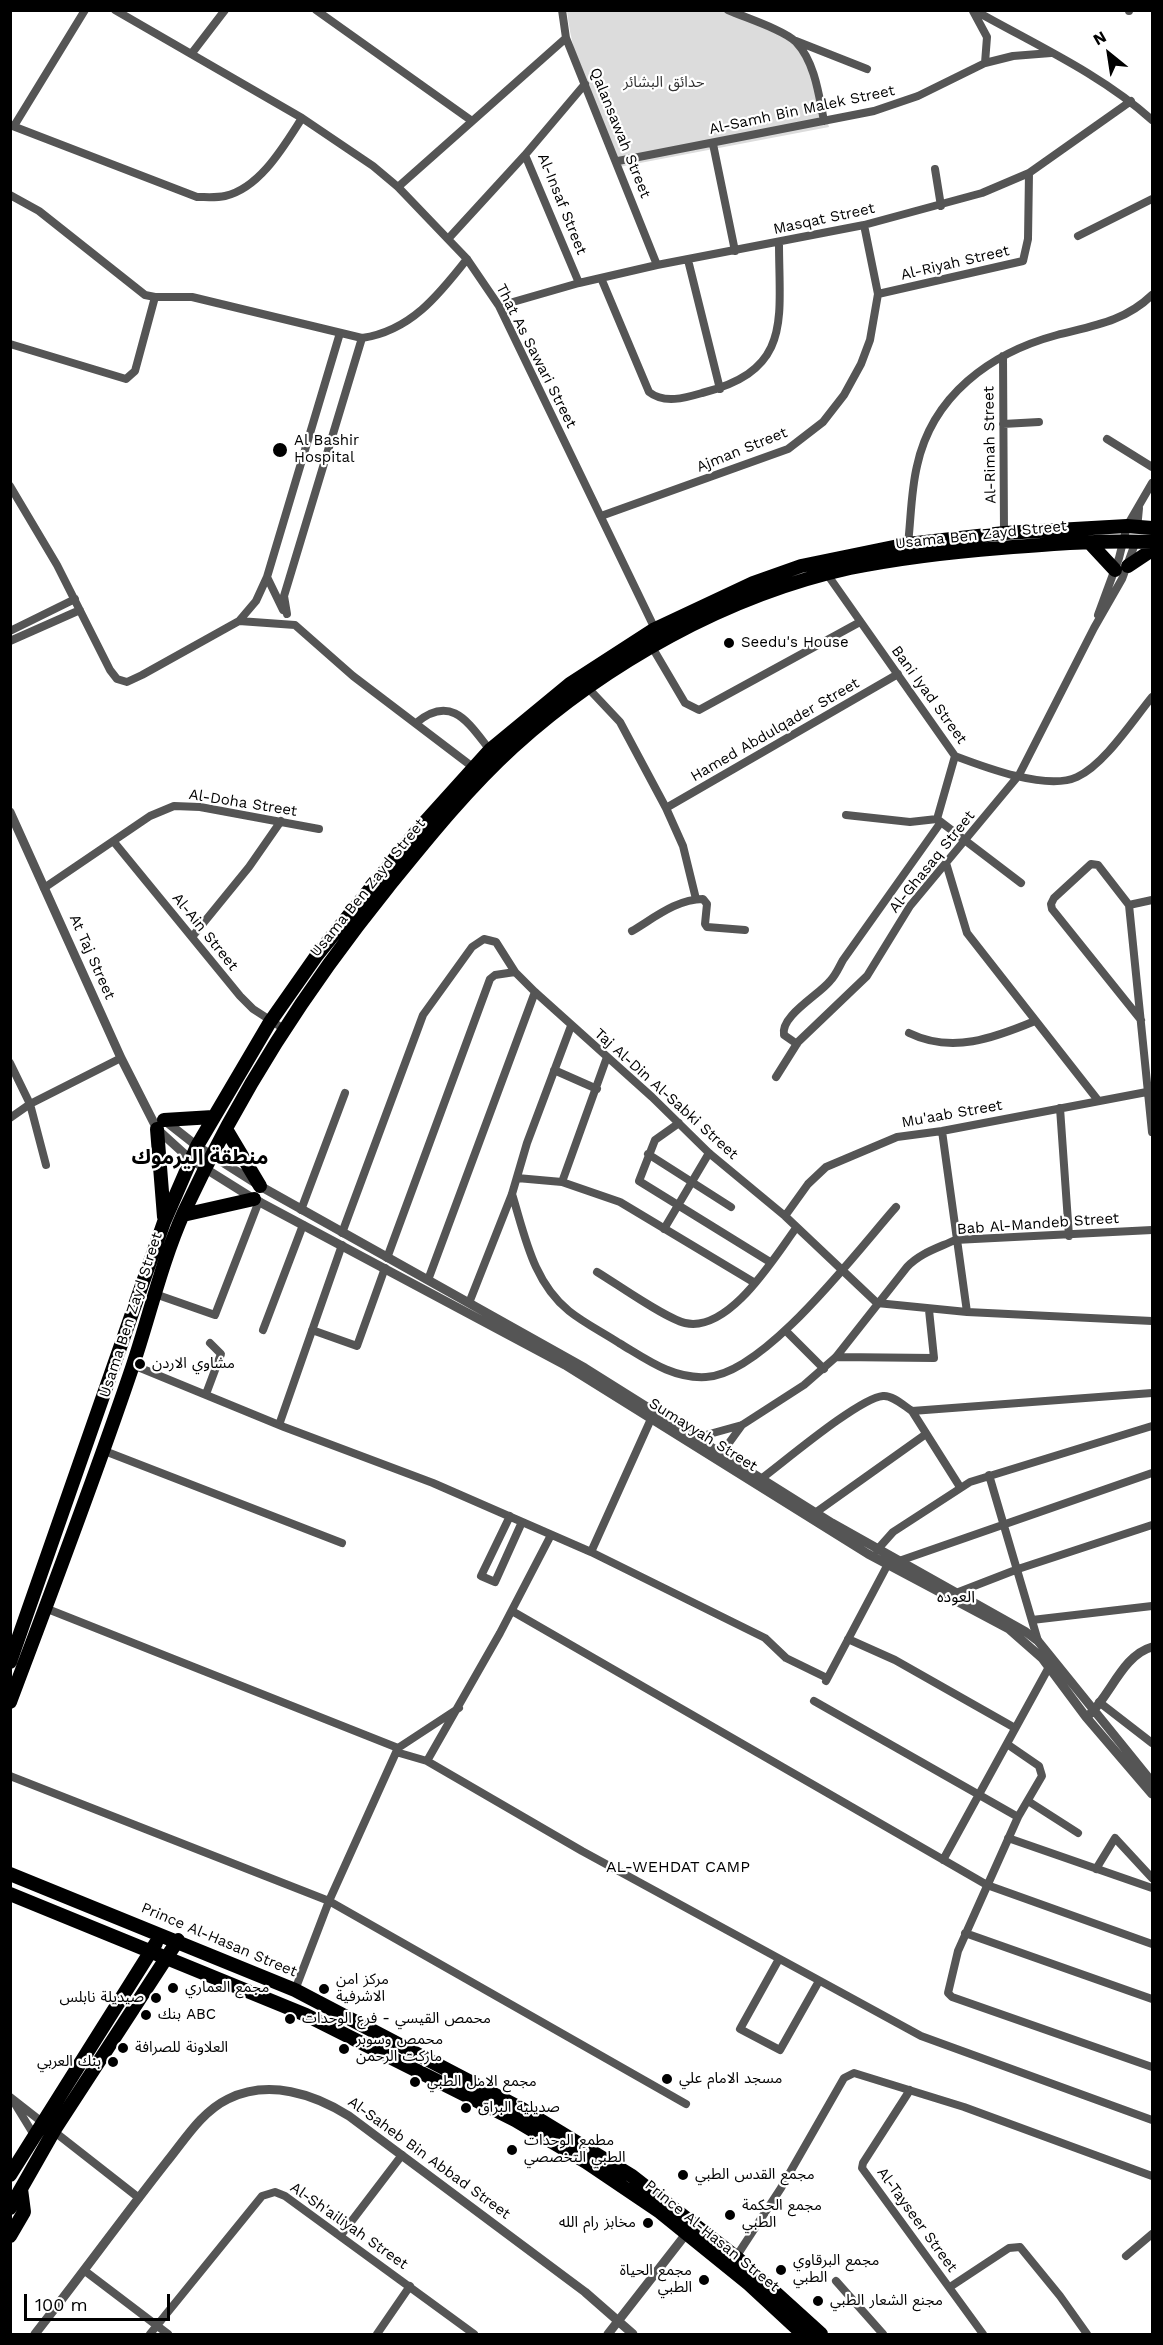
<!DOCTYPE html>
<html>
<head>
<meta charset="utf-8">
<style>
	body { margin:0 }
	#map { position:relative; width:1163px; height:2345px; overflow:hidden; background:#fff; font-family:"Work Sans",sans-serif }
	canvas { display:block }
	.frame { position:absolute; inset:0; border:12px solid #000; pointer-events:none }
	.north { position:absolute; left:1079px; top:24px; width:60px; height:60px; -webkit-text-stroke:4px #fff; paint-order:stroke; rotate:330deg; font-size:16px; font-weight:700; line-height:24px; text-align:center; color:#000 }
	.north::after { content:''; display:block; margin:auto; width:21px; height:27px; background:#000; clip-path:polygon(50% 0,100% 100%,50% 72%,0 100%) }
	.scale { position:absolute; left:24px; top:2294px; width:146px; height:27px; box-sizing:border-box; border:3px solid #000; border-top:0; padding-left:8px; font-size:18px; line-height:21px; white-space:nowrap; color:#000; -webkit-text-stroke:4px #fff; paint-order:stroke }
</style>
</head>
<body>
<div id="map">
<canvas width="1163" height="2345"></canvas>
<div class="frame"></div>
<div class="north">N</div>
<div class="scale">100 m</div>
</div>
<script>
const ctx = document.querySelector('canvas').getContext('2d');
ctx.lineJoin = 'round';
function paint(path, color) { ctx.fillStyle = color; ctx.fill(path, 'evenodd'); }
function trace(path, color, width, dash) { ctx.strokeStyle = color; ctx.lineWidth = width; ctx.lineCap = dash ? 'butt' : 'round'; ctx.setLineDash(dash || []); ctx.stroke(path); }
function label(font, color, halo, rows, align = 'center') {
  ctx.font = font + ' "Work Sans","Noto Sans Arabic",sans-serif'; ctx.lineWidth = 4.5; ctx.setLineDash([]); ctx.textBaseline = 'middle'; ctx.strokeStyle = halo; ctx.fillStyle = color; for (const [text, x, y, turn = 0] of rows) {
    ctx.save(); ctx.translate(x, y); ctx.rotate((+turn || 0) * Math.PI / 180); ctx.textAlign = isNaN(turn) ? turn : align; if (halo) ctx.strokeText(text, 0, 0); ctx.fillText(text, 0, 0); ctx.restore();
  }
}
paint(new Path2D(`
	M567,11H727L796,43L816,79L829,127L619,167C598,116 573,66 567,11Z`), '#dcdcdc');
trace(new Path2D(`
	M115,10L302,118L373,166L398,187L467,259L499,306L655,629
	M316,10L472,121
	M562,10L566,38L657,265
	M728,10C746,18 784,30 796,42C815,62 819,96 824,121
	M974,10C1034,44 1101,74 1152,120
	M973,11L987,37L985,63
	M1129,11V10
	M796,41L867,69
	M192,53L225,10
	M10,125L197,197C206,197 216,198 225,196C260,188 284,146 302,118
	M14,126L85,10
	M713,144L735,251
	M618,161L874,111L918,96L985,63L1013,56L1051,53
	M935,169L941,206
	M398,187L566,38
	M10,195L39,211L145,295L155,297H192L362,338C410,331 438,296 467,259
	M1078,236L1152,199
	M448,239L525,155
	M688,260L720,389
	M601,278L649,392C664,404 685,398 702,393C793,370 779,320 779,243
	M579,283L525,155L585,84
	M878,294L1023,261L1028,239L1029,173
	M499,306L579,283L657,265L864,225L982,193L1029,173L1131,101
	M10,344L126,379L135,371L155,297
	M1003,356L1004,533
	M1003,424L1039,422
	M1107,439L1152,467
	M10,486L57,565L110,670L117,679L127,682L142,675L239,621L295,625L353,676L474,768
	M601,516L788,449L823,422L844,395L861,364L870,340L878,294L864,225
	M1137,529L1139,508
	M908,544C911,518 911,491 917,466C932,396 990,353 1057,335C1092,326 1124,322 1152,295
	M827,574L955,756C984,767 1047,791 1077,777C1104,765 1133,720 1152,697
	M267,577L340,333
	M287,614L284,596L362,338
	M1098,615L1119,558L1127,526L1152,483
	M239,621L256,601L267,577L283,610
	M10,631L75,599
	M10,641L80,610
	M652,647L685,703L699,710L860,622
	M588,688L620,722L666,808L683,846L696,899
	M416,723C452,693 469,724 490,750
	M666,808L898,674
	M846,815L910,822L937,819L955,756
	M937,819L1021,883
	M114,842L240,996L253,1009L284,1029
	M946,863L967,933L1097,1099
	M44,888L150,816L174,806L200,807L319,829
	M1129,905L1152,900
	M632,931C654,918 677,899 703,899L707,904L705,924L707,927L745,930
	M192,937L249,867L281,821
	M1141,1020L1052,909L1051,904L1054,898L1091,864L1098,865L1129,905L1152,1132
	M909,1033C952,1054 994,1038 1035,1021
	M797,1044L784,1035C780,1016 819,995 830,981C836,975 839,967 843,960L941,822
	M10,1063L30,1104L46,1165
	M554,1070L597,1089
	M776,1077L798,1042L867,976L910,906L1019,775L1094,628L1122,579L1136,541
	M1060,1108L1069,1236
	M10,1118L30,1104L121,1058
	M679,1123L655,1140L639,1181L770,1262
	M942,1131L967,1312
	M648,1154L731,1207
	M517,1178L562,1182L620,1202L755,1283
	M562,1182L607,1057
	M512,1194C525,1236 533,1282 569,1311C584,1323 602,1332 619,1343C646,1359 672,1379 706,1377C764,1375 858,1250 896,1207
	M301,1210L345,1093
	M785,1216L808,1184L826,1167L897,1137L942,1131L1152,1091
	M664,1229L709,1153
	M342,1233L423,1015L472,947L484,939L496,942L515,972L535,992L652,1097L709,1153L785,1216L877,1303L967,1312L1152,1321
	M387,1258L490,979L495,975L515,972
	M597,1272C617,1284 666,1319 685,1323C729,1333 774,1258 796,1228
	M428,1280L535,992
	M155,1294L215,1315L259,1201
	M469,1303L512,1194L527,1143L571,1026
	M263,1330L303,1225
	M312,1330L357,1346L385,1268
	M786,1331L824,1369
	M836,1357L934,1358L929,1310
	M133,1365L284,1427L433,1483L591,1552L651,1419
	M206,1394L221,1354L210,1343
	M912,1411L960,1487
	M279,1425L342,1245
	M695,1438L742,1425L804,1385L836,1357L907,1267C920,1253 938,1248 955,1240L1152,1230
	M102,1450L342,1543
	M721,1454L742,1425
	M989,1475L1038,1641
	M761,1479C784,1462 859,1398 883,1396C893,1395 904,1406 912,1411L1152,1393
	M815,1513L926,1434
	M510,1516L481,1576L495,1582L522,1522
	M877,1550L893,1532L970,1482L1152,1426
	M591,1552L765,1638L786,1658L827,1678
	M899,1561L1152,1473
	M956,1593L1018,1569L1152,1525
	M45,1608L398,1748
	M512,1611L987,1885L1152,1944
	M1032,1620L1152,1606
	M848,1639L895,1660L1015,1728
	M826,1681L888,1564
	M814,1701L1018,1817
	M1099,1702L1152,1743
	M1007,1744L1039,1766L1042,1776L1018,1817L958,1951L948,1993L952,1997L1152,2067
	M396,1752L427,1761L582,1851L921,2036L1152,2120
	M427,1761L500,1633L551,1535
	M10,1776L329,1901L686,2104
	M1028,1801L1078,1833
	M1008,1838L1152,1888
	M943,1860L1049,1667
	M1096,1869L1115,1838L1152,1878
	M965,1933L1152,1999
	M779,1959L740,2029L780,2050L819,1981
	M295,1990L329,1901L398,1748L459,1708
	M910,2090L863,2163L862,2168L983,2334
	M10,2097L139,2198
	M15,2104L34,2135
	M341,2235L402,2155
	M1126,2256L1152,2234
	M736,2257L781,2188L844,2078L854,2073L964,2107L1152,2176
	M85,2271L168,2334
	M836,2281L883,2334
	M950,2287L1009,2248L1020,2247L1060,2296L1087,2334
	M150,2334L262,2196L275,2192L285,2196L474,2334
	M377,2334L410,2286`), '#555', 8);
trace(new Path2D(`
	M10,812L121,1058L157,1129L190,1159L254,1199L565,1365L868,1554L1009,1629L1042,1658L1086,1717L1152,1794
	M164,1120L197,1146L260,1186L585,1368L832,1523L1026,1632L1038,1641L1152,1782
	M1090,1714C1111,1694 1123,1655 1152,1647
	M35,2334C79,2278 121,2220 165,2164C184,2141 201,2112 228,2099C269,2079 314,2094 349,2116L585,2292L633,2334
	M608,2334L686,2234`), '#555', 9);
trace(new Path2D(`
	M1088,541L1115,570
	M1128,566L1152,550
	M164,1120L213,1117
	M157,1129L164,1217
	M226,1129L260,1186
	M183,1215L254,1199
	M10,1662L164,1222L197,1146L270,1022L317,955L416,832L490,750L570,684L655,629L753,583L801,566L908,544L1004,533L1127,526L1152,528
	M10,1702C52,1590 95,1478 133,1365C150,1314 162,1261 184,1212C240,1092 305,990 388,887C427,839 467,789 513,747C606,663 727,595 850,568C900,558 950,552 1001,548C1051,544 1102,540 1152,542
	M10,1874L295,1990L522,2109L632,2176L736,2257L821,2334
	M10,1894L306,2015L515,2120L586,2162L660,2212L749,2284L803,2334
	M10,2175L156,1943
	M10,2208L55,2129L178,1940
	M10,2236L24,2212L21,2189`), '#000', 14);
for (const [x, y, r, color] of [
	[280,450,8,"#000"],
	[729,643,6,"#000"],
	[140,1364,6,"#000"],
	[173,1988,6,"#000"],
	[324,1989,6,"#000"],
	[156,1998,6,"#000"],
	[146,2015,6,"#000"],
	[290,2019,6,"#000"],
	[123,2048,6,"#000"],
	[344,2049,6,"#000"],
	[113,2062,6,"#000"],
	[667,2079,6,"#000"],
	[415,2082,6,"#000"],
	[466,2108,6,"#000"],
	[512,2150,6,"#000"],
	[683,2175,6,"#000"],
	[730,2215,6,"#000"],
	[648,2223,6,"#000"],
	[781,2270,6,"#000"],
	[704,2280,6,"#000"],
	[818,2301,6,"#000"]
]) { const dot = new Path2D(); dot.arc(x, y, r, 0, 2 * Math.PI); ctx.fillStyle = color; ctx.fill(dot); trace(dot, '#fff', 2); }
label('15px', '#333', '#fff', [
	["حدائق البشائر",664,83]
]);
label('15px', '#000', '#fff', [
	["Al-Samh Bin Malek Street",802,110,-12],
	["Qalansawah Street",620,133,68],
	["Al-Insaf Street",562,204,68],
	["Masqat Street",824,219,-12],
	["Al-Riyah Street",955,263,-13],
	["That As Sawari Street",536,356,63],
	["Al-Rimah Street",990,445,-91],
	["Ajman Street",742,450,-22],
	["Usama Ben Zayd Street",981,535,-6],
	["Bani Iyad Street",929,695,54],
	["Hamed Abdulqader Street",775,730,-30],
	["Al-Doha Street",243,803,9],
	["Al-Ghasaq Street",932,862,-51],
	["Usama Ben Zayd Street",368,888,-51],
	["Al-Ain Street",205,932,51],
	["At Taj Street",92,957,66],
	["Taj Al-Din Al-Sabki Street",666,1094,42],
	["Mu'aab Street",952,1114,-10],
	["Bab Al-Mandeb Street",1038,1224,-4],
	["Usama Ben Zayd Street",131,1315,-72],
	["Sumayyah Street",703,1435,32],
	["Prince Al-Hasan Street",219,1940,23],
	["Al-Saheb Bin Abbad Street",429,2158,36],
	["Al-Tayseer Street",917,2220,54],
	["Al-Sh'ailiyah Street",349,2226,35],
	["Prince Al-Hasan Street",712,2236,39]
]);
label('15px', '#000', '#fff', [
	["Al Bashir",294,441],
	["Hospital",294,458],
	["Seedu's House",741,643],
	["مشاوي الاردن",152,1364],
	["مركز امن",336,1980],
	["الاشرفية",336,1997],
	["مجمع العماري",185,1988],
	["صيديلة نابلس",144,1998,"right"],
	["بنك ABC",158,2015],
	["محمص القيسي - فرع الوحدات",302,2019],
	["محمص وسوبر",356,2040],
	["ماركت الرحمن",356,2057],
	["العلاونة للصرافة",135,2048],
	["بنك العربي",101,2062,"right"],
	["مسجد الامام علي",679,2079],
	["مجمع الامل الطبي",427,2082],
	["صديلية البراق",478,2108],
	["مطمع الوحدات",524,2141],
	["الطبي التخصصي",524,2158],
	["مجمع القدس الطبي",695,2175],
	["مجمع الحكمة",742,2206],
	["الطبي",742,2223],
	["مخابز رام الله",636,2223,"right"],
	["مجمع البرقاوي",793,2261],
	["الطبي",793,2278],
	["مجمع الحياة",692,2271,"right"],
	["الطبي",692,2288,"right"],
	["مجنع الشعار الطبي",830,2301]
], 'left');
label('16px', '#000', '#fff', [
	["العوده",956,1597],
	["AL-WEHDAT CAMP",678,1867]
]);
label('bold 21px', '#000', '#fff', [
	["منطقة اليرموك",200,1158]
]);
</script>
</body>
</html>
